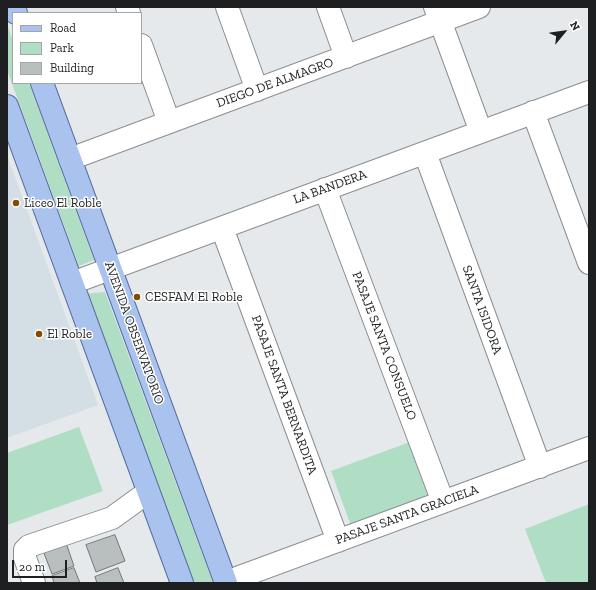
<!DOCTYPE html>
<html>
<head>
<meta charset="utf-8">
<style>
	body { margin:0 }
	#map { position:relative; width:596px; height:590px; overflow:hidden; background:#e5e9eb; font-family:"Zilla Slab",serif }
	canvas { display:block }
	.frame { position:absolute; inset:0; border:8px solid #1e1f20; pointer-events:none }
	.legend { position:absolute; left:12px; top:12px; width:130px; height:72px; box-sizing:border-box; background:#fff; border:1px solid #a5a5a6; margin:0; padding:5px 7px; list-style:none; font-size:12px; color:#1e1f20 }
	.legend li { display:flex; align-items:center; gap:8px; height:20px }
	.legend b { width:20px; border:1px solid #a5a5a6 }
	.north { position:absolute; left:544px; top:12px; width:40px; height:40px; -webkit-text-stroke:3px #fff; paint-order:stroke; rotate:61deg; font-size:11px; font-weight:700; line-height:16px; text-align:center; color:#1e1f20 }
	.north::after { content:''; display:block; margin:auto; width:14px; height:18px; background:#1e1f20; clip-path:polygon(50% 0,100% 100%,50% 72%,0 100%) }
	.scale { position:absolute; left:12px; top:560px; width:55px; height:18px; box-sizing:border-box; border:2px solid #1e1f20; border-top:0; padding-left:5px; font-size:12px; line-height:14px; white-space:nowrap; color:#1e1f20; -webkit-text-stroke:3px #fff; paint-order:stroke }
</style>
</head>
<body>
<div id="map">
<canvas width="596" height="590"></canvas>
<div class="frame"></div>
<ul class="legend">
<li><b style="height:5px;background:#aac2ee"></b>Road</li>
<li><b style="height:11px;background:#afdec5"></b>Park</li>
<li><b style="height:11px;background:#b9bebe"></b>Building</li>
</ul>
<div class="north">N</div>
<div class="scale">20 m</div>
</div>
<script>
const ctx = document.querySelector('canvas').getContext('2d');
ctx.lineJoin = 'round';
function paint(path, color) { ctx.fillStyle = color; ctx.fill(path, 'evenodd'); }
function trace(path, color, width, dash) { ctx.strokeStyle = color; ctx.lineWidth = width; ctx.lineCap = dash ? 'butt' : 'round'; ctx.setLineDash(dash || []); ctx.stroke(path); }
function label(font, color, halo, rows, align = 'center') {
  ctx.font = font + ' "Zilla Slab",serif'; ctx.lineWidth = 3; ctx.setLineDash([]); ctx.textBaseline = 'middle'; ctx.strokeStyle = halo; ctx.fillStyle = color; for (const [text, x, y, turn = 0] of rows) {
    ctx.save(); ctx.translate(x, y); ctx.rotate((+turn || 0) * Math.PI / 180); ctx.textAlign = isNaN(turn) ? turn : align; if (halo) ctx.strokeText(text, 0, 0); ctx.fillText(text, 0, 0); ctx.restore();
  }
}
paint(new Path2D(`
	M7,155L98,405L7,438Z`), '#d3dfe5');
paint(new Path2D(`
	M7,24L13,41V83H29L94,260L79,266L7,70Z
	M105,292L213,583H191L84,294Z
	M79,427L103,491L7,525V453Z
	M410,442L430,497L351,526L331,471Z
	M589,504V583H546L525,529Z`), '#afdec5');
const building = new Path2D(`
	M115,535L125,561L96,572L86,545Z
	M65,540L74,566L52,574L42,548Z
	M74,568L80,583H54L52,576Z
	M118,568L124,583H97L95,577Z`);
paint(building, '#b9bebe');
trace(building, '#737777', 1);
const minor = new Path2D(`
	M127,7L129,13
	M227,7L257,90
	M328,7L346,57
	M435,7L481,132
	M141,45L169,122
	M533,112L589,263
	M425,153L540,467
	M70,159L479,7
	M325,189L443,502
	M222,228L338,541
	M72,283L589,92
	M226,582L589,448
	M34,583L25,558V550L29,546L112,518L148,492`);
const major = new Path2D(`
	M14,7L16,13
	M42,83L226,583
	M7,106L182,583`);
trace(minor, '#8a8e90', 24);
trace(major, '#546f9f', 24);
trace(minor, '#fff', 22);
trace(major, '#aac2ee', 22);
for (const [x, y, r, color] of [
	[16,203,4,"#854b00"],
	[137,297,4,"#854b00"],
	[39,334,4,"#854b00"]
]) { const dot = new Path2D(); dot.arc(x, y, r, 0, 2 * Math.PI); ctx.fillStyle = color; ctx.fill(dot); trace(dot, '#fff', 1.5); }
label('13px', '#1e1f20', '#fff', [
	["DIEGO DE ALMAGRO",275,83,-20],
	["LA BANDERA",330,187,-20],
	["SANTA ISIDORA",482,310,70],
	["AVENIDA OBSERVATORIO",134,333,70],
	["PASAJE SANTA CONSUELO",384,346,69],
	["PASAJE SANTA BERNARDITA",284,395,70],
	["PASAJE SANTA GRACIELA",407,515,-20]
]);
label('13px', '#1e1f20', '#fff', [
	["Liceo El Roble",24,203],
	["CESFAM El Roble",145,297],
	["El Roble",47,334]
], 'left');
</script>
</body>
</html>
